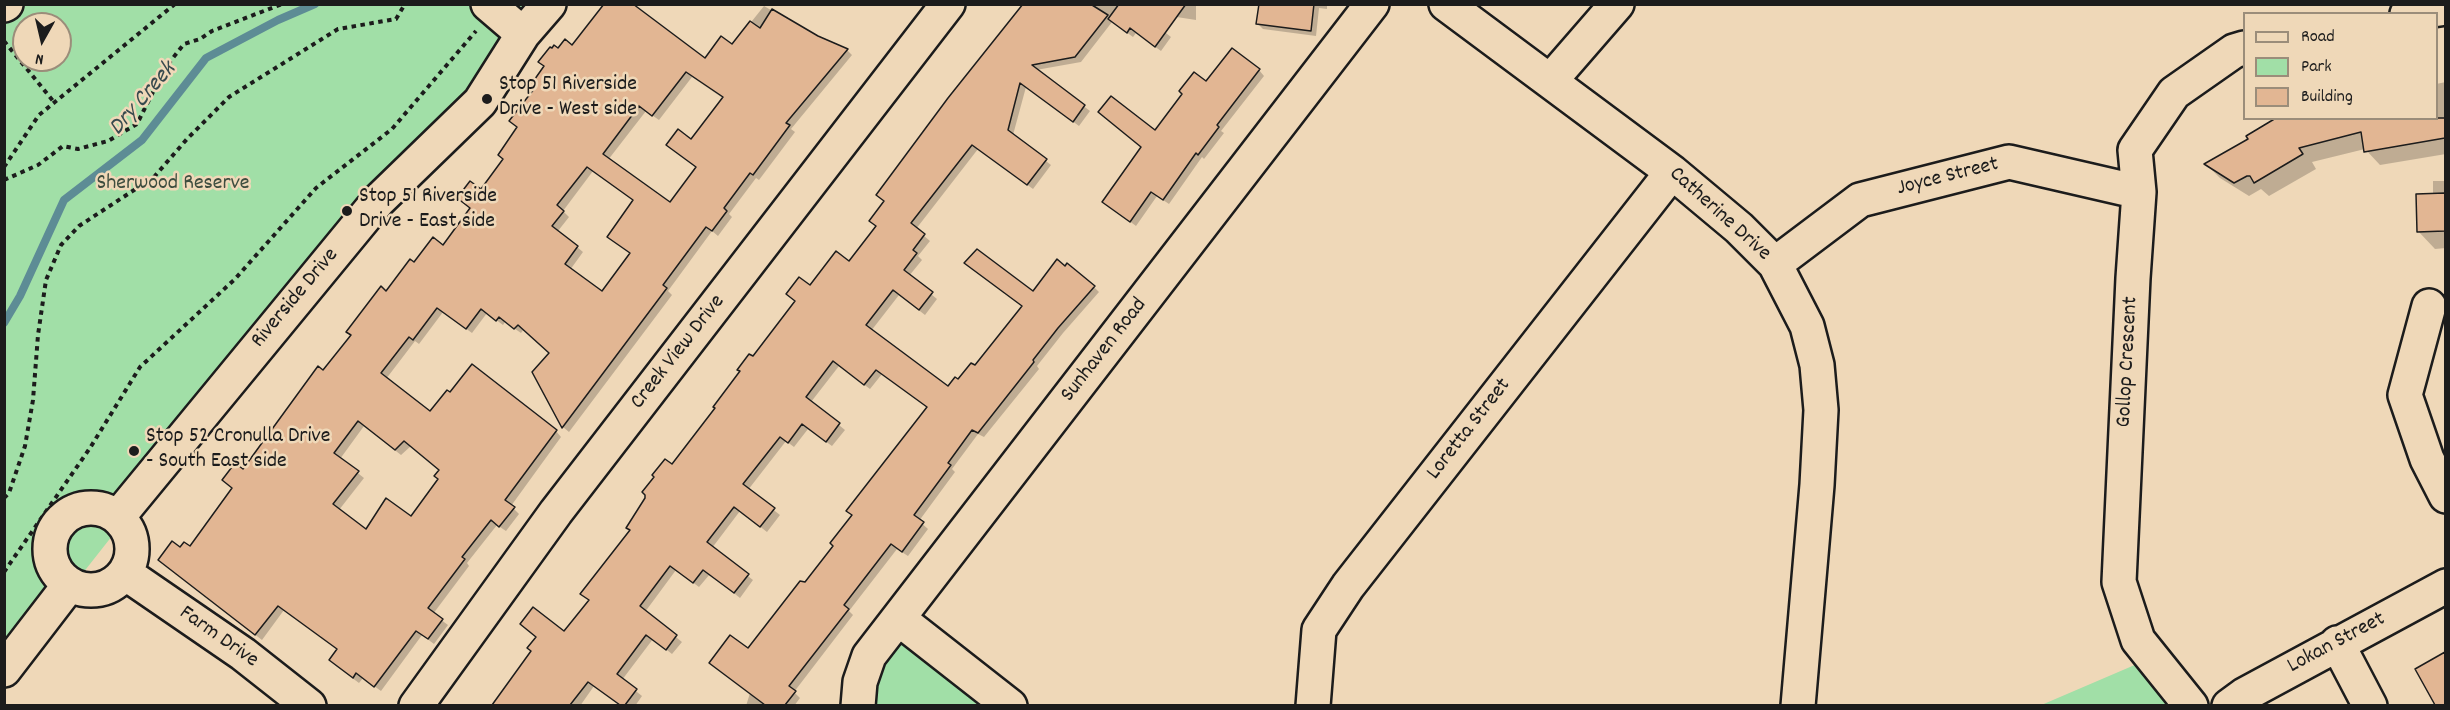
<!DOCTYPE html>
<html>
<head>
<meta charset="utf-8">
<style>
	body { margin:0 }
	#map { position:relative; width:2450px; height:710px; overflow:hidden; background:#efd8b8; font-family:Dekko,sans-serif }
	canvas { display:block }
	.frame { position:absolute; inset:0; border:6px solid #1c1c1c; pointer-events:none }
	.legend { position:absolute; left:2243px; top:12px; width:195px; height:108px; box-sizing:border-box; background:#efd8b8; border:2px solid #9b8d7a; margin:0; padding:8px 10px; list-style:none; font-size:18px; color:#1c1c1c }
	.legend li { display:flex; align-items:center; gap:12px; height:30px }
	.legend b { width:30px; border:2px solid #9b8d7a }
	.north { position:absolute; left:12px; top:12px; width:60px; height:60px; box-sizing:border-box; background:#efd8b8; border:2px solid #9b8d7a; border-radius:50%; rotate:188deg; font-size:16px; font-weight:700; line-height:24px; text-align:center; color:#1c1c1c }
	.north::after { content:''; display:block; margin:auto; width:21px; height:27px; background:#1c1c1c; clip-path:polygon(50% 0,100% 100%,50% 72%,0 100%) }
</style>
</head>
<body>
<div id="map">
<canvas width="2450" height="710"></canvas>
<div class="frame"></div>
<ul class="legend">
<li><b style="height:8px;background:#efd8b8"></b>Road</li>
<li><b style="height:16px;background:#a1dfa7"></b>Park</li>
<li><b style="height:16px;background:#e2b693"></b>Building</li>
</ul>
<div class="north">N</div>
</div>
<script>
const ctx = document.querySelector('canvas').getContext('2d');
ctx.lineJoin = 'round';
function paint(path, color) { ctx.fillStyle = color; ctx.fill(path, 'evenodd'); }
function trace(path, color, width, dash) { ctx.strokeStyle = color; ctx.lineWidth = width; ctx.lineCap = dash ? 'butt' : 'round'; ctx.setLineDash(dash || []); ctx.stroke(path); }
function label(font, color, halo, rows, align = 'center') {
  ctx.font = font + ' Dekko,sans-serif'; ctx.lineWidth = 5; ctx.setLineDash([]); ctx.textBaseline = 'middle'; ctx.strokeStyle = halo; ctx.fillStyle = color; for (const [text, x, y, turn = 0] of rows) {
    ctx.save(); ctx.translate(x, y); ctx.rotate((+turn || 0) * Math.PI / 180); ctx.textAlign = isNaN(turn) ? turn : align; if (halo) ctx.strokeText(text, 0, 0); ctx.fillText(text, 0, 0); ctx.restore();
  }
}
paint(new Path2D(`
	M5,5H549L323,268L5,672ZM24,24H60V60H24Z
	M901,638L993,706H868L880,661Z
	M2151,658L2191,706H2039Z`), '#a1dfa7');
paint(new Path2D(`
	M1024,4H1129L1171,37L1161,51L1136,33L1133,37L1112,22L1081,62L1036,70L1090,111L1079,126L1026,87L1013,135L1051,165L1033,189L978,149L916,229L930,241L918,256L922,260L909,276L937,299L925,315L899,295L871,331L948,388L975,368L1033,293L1094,287L1099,292L1063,333L1037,366L1039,369L984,437L978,434L952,469L955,472L919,521L928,529L908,556L897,549L849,611L853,615L794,692L800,698L794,706H746L750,693L749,650L806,584L835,546L928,408L882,374L870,389L839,366L811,402L845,430L832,446L808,429L794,447L786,441L748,490L780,515L767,532L740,511L712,548L753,580L740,598L710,574L699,587L676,570L645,612L682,642L672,654L653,639L622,680L642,696L635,706H620L594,686L580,706H493L532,652L537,637L522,624L565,633L591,601L672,466L753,358L810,288L849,263L877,227L871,221Z
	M1170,4H1196V20L1170,16Z
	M1260,4H1327V9L1319,8L1316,36L1263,29L1257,23Z
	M764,6L817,37L847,50L852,55L791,129L795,132L759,180L756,178L729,214L732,217L718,236L712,231L668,291L672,295L569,432L563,427L534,373L551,353L524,329L521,333L505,322L503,325L487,313L472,333L443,312L419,344L415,341L386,379L430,413L556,431L561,437L511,506L519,514L506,531L497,525L467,563L469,566L433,614L448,625L434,644L422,635L381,691L363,678L359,683L336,666L331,660L338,650L284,610L262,640L165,565L180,549L190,548L234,489L243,471L386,293L415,264L443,247L505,160L536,90L558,51L573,47L705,60L732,46ZM692,77L724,99L692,141L668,145L697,168L670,204L608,160L646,111L659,120ZM593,171L634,201L609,237L631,254L602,293L570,270L583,252L558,231L569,217L563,211ZM364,426L401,455L411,446L440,471V480L412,518L367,531L339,510L364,478L340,459Z
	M1259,70L1264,76L1221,131L1224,133L1204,159L1202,157L1169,204L1157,196L1136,226L1104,202L1156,132L1206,83Z
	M2446,82V154L2380,165L2365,149L2312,162L2316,169L2269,196L2261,189L2249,196L2220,178L2206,164L2250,140L2436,118V84Z
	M2433,181H2446V248L2435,249L2418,231L2433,195Z
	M2446,654V706H2438L2417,669Z`), '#0003');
trace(new Path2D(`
	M4,323L20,296L64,200L142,140L206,58L278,20L315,4`), '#5d8c95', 8);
const building = new Path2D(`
	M604,4H633L705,58L721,36L732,44L750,21L760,28L772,9L818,36L848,49L786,123L790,125L753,175L750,173L724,208L727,211L712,231L706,227L663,285L667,288L562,428L532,372L549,353L518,325L514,329L499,317L496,321L481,309L466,329L437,308L413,340L409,337L381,373L430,411L447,390L450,392L472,364L557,430L505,500L515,507L499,527L491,520L462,557L465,559L428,608L443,619L428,639L416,631L374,687L356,673L353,678L329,660L337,649L278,606L255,635L158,560L172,541L180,547L184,542L190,546L232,488L222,480L235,463L243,469L318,366L323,370L351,335L346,332L381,286L386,291L410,259L414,262L433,237L443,245L470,208L457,198L470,181L481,189L503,159L498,155L517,127L509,121L534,89L530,86L544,66L538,62L550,47L552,48L554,45L558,48L565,39L572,45ZM686,72L723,97L691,139L678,129L666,145L696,167L670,202L603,154L639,106L652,116ZM587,167L633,200L607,237L630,253L602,291L565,264L578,246L552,226L564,211L557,205ZM358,421L395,450L404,441L439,470L434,476L438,479L411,516L386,498L366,529L333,504L359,471L334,453Z
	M1023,4L1092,5L1108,15L1075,57L1032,65L1085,105L1073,122L1020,83L1008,130L1047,159L1027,185L972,145L911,223L925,234L913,250L917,253L904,270L933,292L919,310L893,290L866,325L948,386L955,377L958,379L971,363L975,365L1022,306L964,263L977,249L1033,291L1057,259L1065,266L1067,263L1095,286L1058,328L1033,360L1034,362L978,433L972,430L948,463L951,465L914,515L924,522L902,552L891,544L844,605L849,609L789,686L796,691L785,705H765L709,663L730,635L748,648L800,581L805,582L833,546L830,543L852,515L846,511L927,407L876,370L864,385L833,361L806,397L840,423L826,442L802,424L788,443L780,437L743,484L775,508L760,527L734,507L707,542L749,574L734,593L703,570L693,583L670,566L640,606L677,635L666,650L646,635L617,674L637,689L625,705H620L588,682L570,705H492L531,651L527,648L536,637L520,624L533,607L564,631L589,600L580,594L630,530L626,528L645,498V495L642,492L654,477L652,475L665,459L672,464L715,408L713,407L740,371L737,370L749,354L753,356L795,301L786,294L799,277L810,285L836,251L849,261L876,226L869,221L884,201L876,195L948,98Z
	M1119,4H1186L1155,47L1130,28L1127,33L1108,19Z
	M1259,4H1314L1311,31L1256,24Z
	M1232,48L1260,69L1217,125L1219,127L1198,155L1196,153L1163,200L1151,192L1130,222L1102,202L1141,147L1098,112L1111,96L1155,130L1182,94L1179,91L1194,72L1206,81Z
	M2276,118H2445V138L2364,152L2361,132L2299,148L2303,154L2254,183L2250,176H2247L2234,183L2204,164L2248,139L2246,136Z
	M2445,193V231L2417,232L2416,194Z
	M2445,652V705H2435L2415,669Z`);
paint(building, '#e2b693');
trace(building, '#1c1c1c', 1.5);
const minor = new Path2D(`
	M488,4L523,34
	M1446,4L1672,172L1739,228L1775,264L1807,326L1817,365L1821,410L1817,485L1798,706
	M4,5L6,4
	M2407,14L2446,8
	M1551,80L1617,4
	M1775,264L1860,200L2009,162L2139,192
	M2429,306L2405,395L2427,459L2446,496
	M50 549a41 41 0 1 1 82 0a41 41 0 1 1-82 0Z
	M118,517L378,201L480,102L523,34L549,4
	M125,573L243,654L309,706
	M899,619L1010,706
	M2337,643L2370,706
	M4,670L70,584
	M416,706L556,512L948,4
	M858,706L860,682L869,656L1372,4
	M1313,706L1319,630L1348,586L1672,172
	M2191,706L2138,640L2119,582L2133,278L2139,192L2135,150L2174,93L2234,51L2244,48
	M2229,706L2244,695L2446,586`);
trace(minor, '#1c1c1c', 38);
trace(new Path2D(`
	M4,41L54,102
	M4,167L39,115L175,4
	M4,180L38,165L63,146L78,149L108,141L137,124L165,68L184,44L200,39L212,31L282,4
	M4,498L9,493L25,446L33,400L38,335L46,280L61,245L79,226L154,177L187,139L229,97L338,29L396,19L405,4
	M4,572L90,448L140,367L235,279L316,188L392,129L476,31`), '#1c1c1c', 4, [4.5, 4.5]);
trace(minor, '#efd8b8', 33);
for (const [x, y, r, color] of [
	[487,99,6,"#1c1c1c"],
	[347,211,6,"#1c1c1c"],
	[134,451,6,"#1c1c1c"]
]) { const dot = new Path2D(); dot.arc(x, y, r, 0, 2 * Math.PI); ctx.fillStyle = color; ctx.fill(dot); trace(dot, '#efd8b8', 2); }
label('22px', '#1c1c1c', '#efd8b8', [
	["Stop 51 Riverside",499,86],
	["Drive - West side",499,111],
	["Stop 51 Riverside",359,198],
	["Drive - East side",359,223],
	["Stop 52 Cronulla Drive",146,438],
	["- South East side",146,463]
], 'left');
label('22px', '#1c1c1c', '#efd8b8', [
	["Joyce Street",1948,178,-14],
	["Catherine Drive",1719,215,42],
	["Riverside Drive",296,299,-50],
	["Sunhaven Road",1105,351,-52],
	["Creek View Drive",679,353,-52],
	["Gollop Crescent",2129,362,-87],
	["Loretta Street",1470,430,-52],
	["Farm Drive",218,638,35],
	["Lokan Street",2337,644,-28]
]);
label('22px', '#3d4d3f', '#efd8b8', [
	["Sherwood Reserve",173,185]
]);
label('italic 24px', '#374a4e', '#efd8b8', [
	["Dry Creek",144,100,-49]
]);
</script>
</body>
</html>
